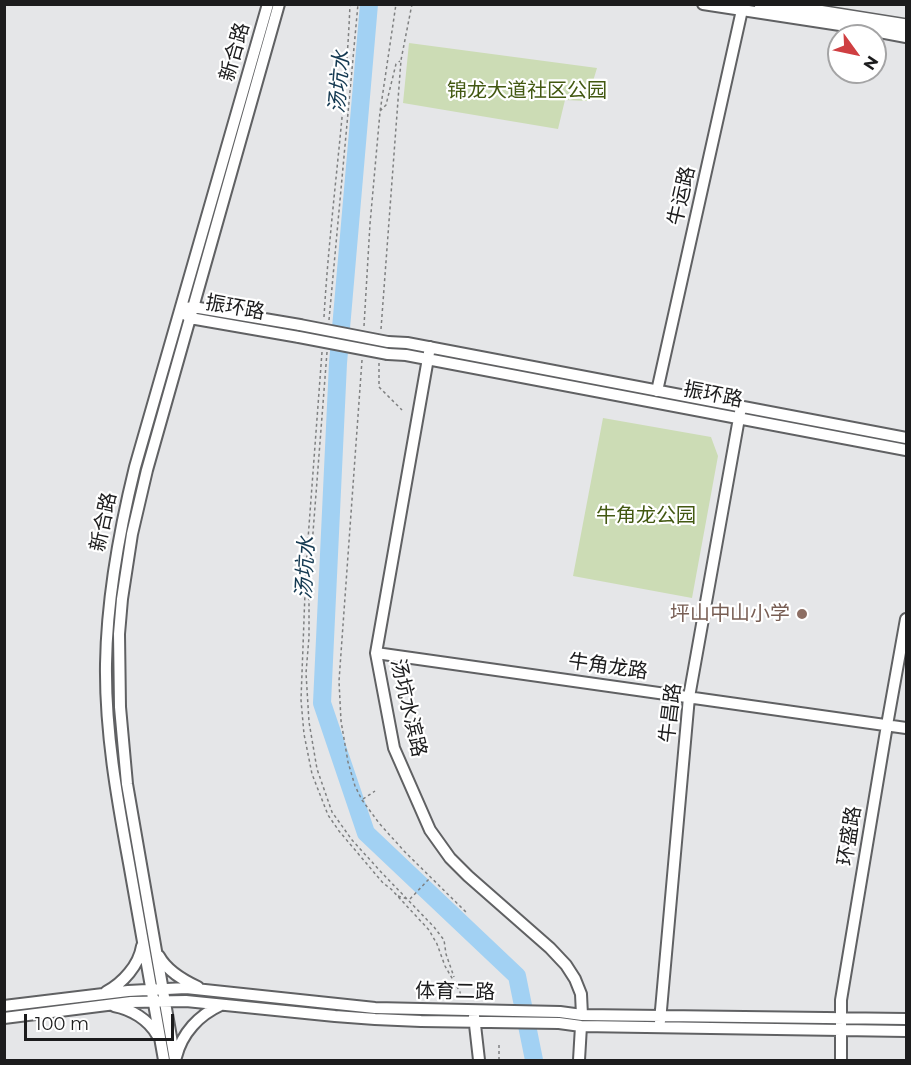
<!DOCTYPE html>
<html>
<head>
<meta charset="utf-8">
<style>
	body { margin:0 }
	#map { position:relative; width:911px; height:1065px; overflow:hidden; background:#e5e6e8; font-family:Montserrat,sans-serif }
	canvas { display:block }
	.frame { position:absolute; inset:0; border:6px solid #1c1c1d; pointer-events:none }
	.north { position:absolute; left:827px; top:24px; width:60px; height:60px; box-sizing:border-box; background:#fff; border:2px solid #a4a4a5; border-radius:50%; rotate:123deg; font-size:16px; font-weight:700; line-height:24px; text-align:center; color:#1c1c1d }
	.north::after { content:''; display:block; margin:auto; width:21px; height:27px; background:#cf3f42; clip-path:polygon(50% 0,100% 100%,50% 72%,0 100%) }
	.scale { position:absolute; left:24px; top:1014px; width:150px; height:27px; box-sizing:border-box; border:3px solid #1c1c1d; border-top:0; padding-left:8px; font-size:18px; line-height:21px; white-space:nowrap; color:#1c1c1d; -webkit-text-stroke:4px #fff; paint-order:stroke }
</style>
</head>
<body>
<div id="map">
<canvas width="911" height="1065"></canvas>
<div class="frame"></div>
<div class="north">N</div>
<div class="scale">100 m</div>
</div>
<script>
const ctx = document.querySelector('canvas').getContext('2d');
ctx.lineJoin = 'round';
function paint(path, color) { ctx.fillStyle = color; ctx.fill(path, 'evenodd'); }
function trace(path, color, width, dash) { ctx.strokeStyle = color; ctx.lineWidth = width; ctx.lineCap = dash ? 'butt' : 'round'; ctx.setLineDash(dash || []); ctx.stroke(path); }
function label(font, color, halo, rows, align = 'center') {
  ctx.font = font + ' Montserrat,"Noto Sans SC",sans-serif'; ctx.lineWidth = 4.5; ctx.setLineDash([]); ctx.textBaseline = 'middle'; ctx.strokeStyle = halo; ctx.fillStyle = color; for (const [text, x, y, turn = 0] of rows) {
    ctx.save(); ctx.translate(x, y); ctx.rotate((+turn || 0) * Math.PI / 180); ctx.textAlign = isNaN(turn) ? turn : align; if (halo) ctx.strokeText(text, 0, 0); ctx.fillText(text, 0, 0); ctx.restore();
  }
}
paint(new Path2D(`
	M409,43L597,68L587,101L565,100L558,129L403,103Z
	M603,418L711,437L718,456L692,598L573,576Z`), '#ccdcb5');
trace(new Path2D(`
	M369,4L338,363L322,703L366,833L517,976L534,1060`), '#a2d1f3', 18);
const minor = new Path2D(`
	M703,4L853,27L906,37
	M187,308L193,307L300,325
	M185,314L190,318L299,337
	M388,342L407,343L906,438
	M430,347L376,653L394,748L430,830L450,858L468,876L550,948L566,965L575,979L581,994L582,1015
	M388,354L406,355L906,450
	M657,391L742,10
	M376,653L906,728
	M159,956C167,971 183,980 198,987
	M106,992C123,983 139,965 142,946
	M4,1006L128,991L186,988L375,1008L560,1012L582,1015L906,1019
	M114,1006C131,1009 149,1020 157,1035
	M474,1016L479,1060
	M4,1018L131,1002L186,1001L335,1016L375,1019L421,1021L559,1023L581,1026L906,1031
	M660,1021L689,697L741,407
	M176,1057C182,1033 199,1015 221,1005
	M164,1060C152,995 141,929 129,863C117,798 105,731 106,664C107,597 119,532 135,467L268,4
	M175,1060L127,784L120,707L119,634L122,599L132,534L147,470L279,4
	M579,1060L581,1026
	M841,1060V1000L887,725L906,619`);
const highway = new Path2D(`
	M762,4L906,27`);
trace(minor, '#606163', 14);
trace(highway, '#606163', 18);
trace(new Path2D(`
	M380,111L386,105L396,64L400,61
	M324,317C330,213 346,109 350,4
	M329,320L358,4
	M364,326L370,224L380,112L396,4
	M381,329L401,60L412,4
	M322,352L306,566L301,700L304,734L312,774L328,815L339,831L383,883L391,889L429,930L437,944L445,966L460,992L461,998
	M327,352L309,584V637L306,673L309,722L317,769L332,812L352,840L382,873L434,927L444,940L446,954L454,977
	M362,360L339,681L341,721L348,762L355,786L362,800L379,823L404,851L468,914
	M379,363V387L402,410
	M363,799L375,791
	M398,896L407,899
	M410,899L429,879
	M499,1045V1060`), '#7f8081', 1.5, [3, 3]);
trace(minor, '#fff', 10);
trace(highway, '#fff', 15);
const minorBridge = new Path2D(`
	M300,325L388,342
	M299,337L388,354`);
trace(minorBridge, '#606163', 14, []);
trace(minorBridge, '#fff', 10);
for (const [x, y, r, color] of [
	[802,614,6,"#8d6e63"]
]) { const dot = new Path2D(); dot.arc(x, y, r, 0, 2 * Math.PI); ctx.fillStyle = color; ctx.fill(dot); trace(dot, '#fff', 2); }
label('20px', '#1c1c1d', '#fff', [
	["新合路",235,52,-74],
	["牛运路",682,196,-77],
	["振环路",235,308,10],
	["振环路",713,395,11],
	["新合路",104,522,-78],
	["牛角龙路",608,667,8],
	["汤坑水滨路",408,708,77],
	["牛昌路",671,713,-83],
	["环盛路",850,836,-81],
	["体育二路",455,992,1]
]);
label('20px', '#435912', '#fff', [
	["锦龙大道社区公园",527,91],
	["牛角龙公园",646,516]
]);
label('20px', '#785e54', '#fff', [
	["坪山中山小学",790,614]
], 'right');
label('italic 21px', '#153a52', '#fff', [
	["汤坑水",340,82,-85],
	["汤坑水",306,568,-87]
]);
</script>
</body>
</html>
